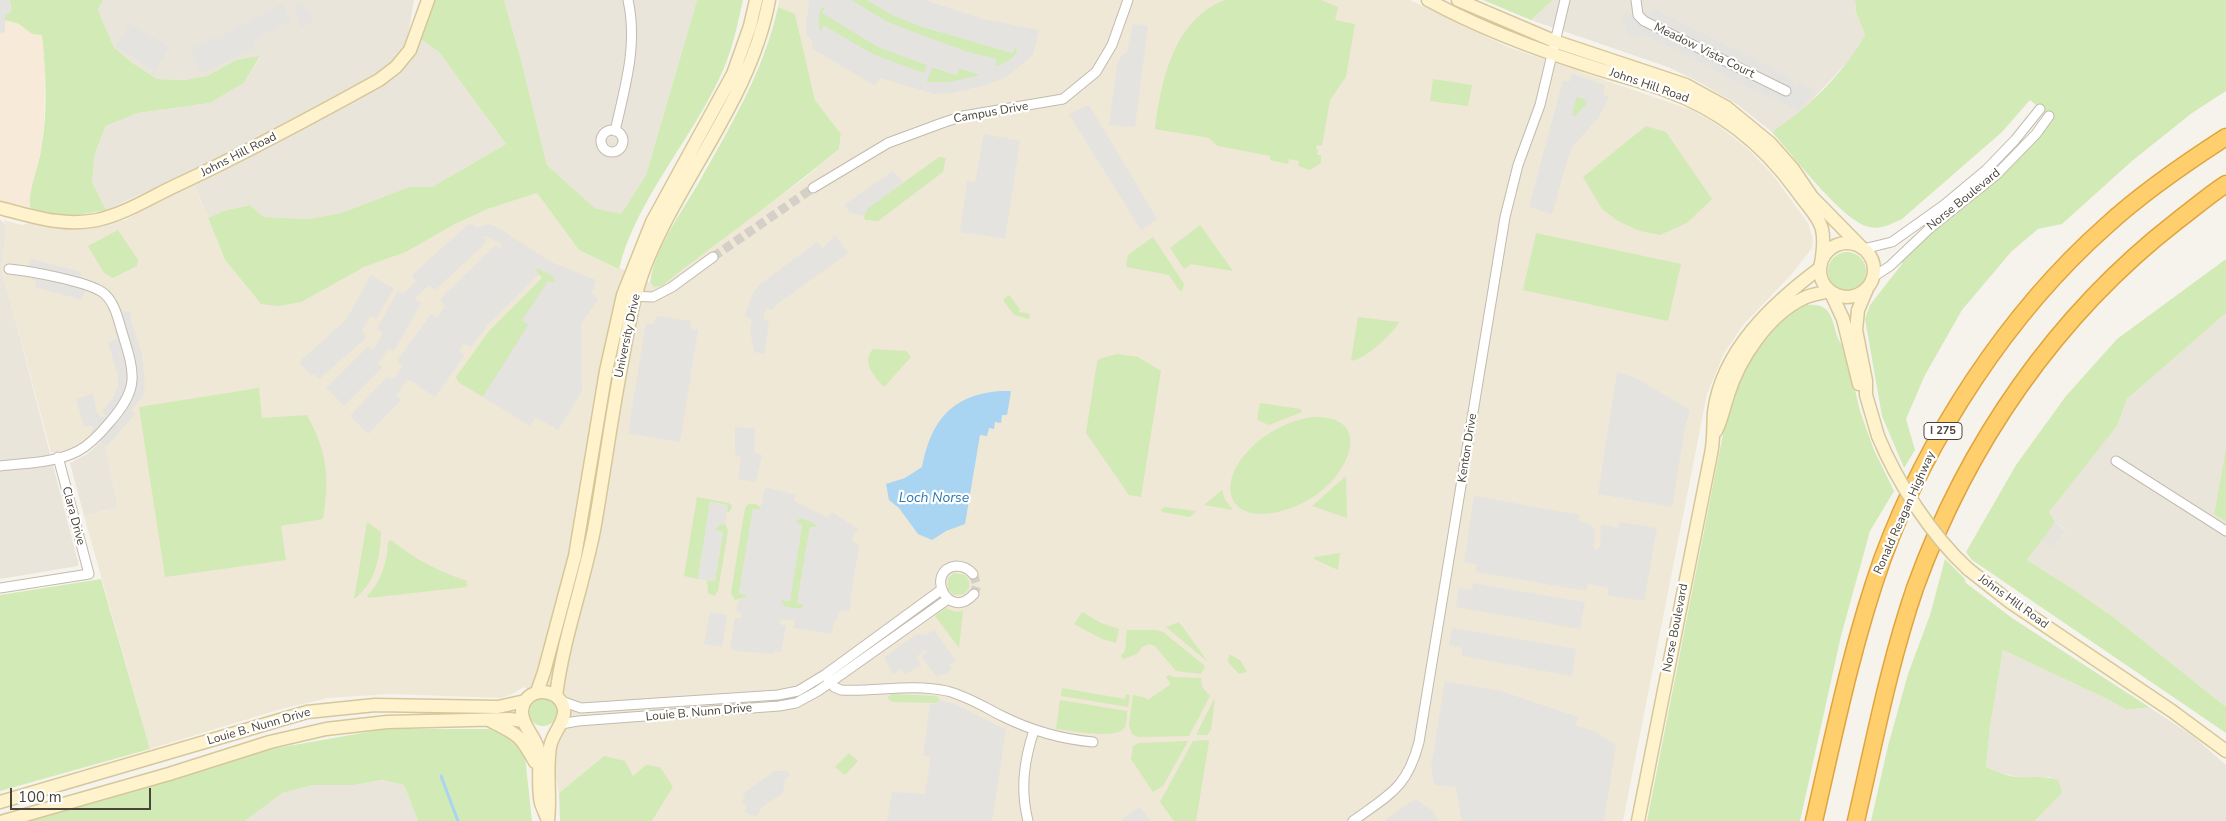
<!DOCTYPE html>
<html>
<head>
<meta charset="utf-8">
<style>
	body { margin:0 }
	#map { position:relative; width:2226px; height:821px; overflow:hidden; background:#f6f3ec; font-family:"Nunito Sans",sans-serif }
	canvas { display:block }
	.scale { position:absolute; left:10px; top:788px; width:141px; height:22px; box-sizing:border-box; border:2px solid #4b4439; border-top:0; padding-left:6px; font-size:15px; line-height:18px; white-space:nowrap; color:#4b4439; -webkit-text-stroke:4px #fff; paint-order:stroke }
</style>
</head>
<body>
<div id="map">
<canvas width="2226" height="821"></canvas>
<div class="scale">100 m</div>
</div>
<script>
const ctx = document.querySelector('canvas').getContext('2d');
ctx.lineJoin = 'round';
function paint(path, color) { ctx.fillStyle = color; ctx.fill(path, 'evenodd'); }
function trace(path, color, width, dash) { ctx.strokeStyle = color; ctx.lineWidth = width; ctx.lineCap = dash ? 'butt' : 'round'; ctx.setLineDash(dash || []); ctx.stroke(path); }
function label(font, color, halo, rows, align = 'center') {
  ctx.font = font + ' "Nunito Sans",sans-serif'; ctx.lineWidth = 4.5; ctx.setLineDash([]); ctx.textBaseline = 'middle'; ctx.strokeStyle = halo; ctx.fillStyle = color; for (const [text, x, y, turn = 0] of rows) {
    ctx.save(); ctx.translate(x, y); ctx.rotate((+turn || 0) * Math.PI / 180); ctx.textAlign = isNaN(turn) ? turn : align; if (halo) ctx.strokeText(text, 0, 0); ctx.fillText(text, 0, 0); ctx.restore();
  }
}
paint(new Path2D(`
	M103,0H414L407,41L399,54L385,70L254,143L106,210L92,182L95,153L106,126L138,113L210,103L244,83L260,57L236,60L207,76L184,80L157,79L131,62L114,47L98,10Z
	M504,0H697L646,175L621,214L595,208L547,165L520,56Z
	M1553,0H1855L1856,12L1865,35L1854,55L1797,116L1772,132L1738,105L1701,83L1668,67L1531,20Z
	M419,38L439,52L506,144L432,187H409L341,213L308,219L264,217L248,205L223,211L208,218L193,182L385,82Z
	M0,219L7,226L1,270L10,299L78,562V566L0,579Z
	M2226,313V448L2214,514L2226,522V707L2116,619L2076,591L2027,560L2041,540L2052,548L2065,529L2055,522L2048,512L2117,426L2127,399Z
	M100,442L105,444L118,507L84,516L70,463L87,454Z
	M2003,650L2105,698L2127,710L2149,707L2194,737L2226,765V821H2035L2062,793L2050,777H2018L1999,773L1986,766L1990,727Z
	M382,780L404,785L418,821H245L281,793L313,785H354Z`), '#eae5da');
paint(new Path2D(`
	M0,0H10L9,22L19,24L32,34L42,35L45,69L44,123L41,150L30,196V210L0,203Z`), '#f7ead8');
paint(new Path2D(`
	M2055,522L2065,530L2052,548L2041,540Z`), '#e6e2dd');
paint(new Path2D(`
	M779,0H1410L1508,47L1692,110L1716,124L1747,148L1772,174L1808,223L1813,240L1812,248L1791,275L1743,325L1724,353L1707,394L1623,821H652L673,787L633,776L604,756L559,793L554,768L555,750L558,738L570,718V712L564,694L553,687L544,686L529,690L524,687L512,694L501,698L391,694L328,698L281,709L150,749L84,516L118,507L105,445L91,435L84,443L71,449L51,453L10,299L1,270L7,226L3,220L22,225L29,223L73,229L125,220L193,182L225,260L261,304L406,252L455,224L488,209L537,193L579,250L646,280L654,287L662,286L707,249L805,178L839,149L841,134L815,100L795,14L778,7Z`), '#efe8d6');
paint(new Path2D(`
	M10,0H103L98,10L114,47L131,62L157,79L184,80L207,76L236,60L260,56L244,83L210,103L138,113L106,126L95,153L92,182L106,210L73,216L31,210C26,195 39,167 41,150C48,113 46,73 42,35L32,34L19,24L5,20V14L11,12Z
	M435,0H504L520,56L547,165L595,208L621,214L646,175L697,0H743C737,26 732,52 720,77C691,140 635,202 619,269L579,250L537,193L488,209L455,224L406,252L364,267L301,302L278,306L261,304L225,260L208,218L223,211L249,205L264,217L308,219L341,213L409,187H432L506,144L439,52L419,38Z
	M851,0H867L895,16L923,27L1013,53L1015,46L1018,51L1010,60L995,67L996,59L967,52L889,23Z
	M1225,0H1321L1338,7L1335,20L1355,24L1346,77L1330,100L1322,146L1317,145L1316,149L1318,150L1317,155H1321V163L1310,170L1298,166L1299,161L1289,159L1288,164L1270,160V156L1218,146L1209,138L1155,129C1161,81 1174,19 1225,0Z
	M1483,0H1553L1531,20Z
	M1855,0H2226V91L2192,113L2132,161L2062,224L2038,229L2011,252L1962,310L1925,375L1906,419L1915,450L1904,468L1882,416L1865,319L1870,305L1902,264L1901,260L1914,247L2014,164L2053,118L2030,100L2002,132L1902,219C1891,224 1881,230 1869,227C1842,221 1792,154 1772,132C1807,109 1844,73 1865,35L1856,12Z
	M826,6L823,13L878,47L927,65L924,74L874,55L824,26L820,33L818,22L820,9Z
	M778,7L795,14L815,100L841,134L839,149C782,197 720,239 662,286L654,287L650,283C654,250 681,213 698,184C730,127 764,71 778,7Z
	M932,67L956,75L959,68L981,75L951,82H926Z
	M1433,79L1472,85L1468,106L1430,101Z
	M1578,97L1585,99L1587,104L1574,117L1572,115L1576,98Z
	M1646,126L1666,132L1712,199L1687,223L1660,235L1640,231L1618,221L1602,209L1583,177Z
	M939,157L946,158L943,172L878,221L865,220L864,216L868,208Z
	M1200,225L1233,271L1191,264L1184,269L1170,248Z
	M118,230L138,260L137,266L113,278L104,273L88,246Z
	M1536,233L1681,264L1668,321L1523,290Z
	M1153,237L1184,284L1182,291L1179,290L1169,275L1126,267L1128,255Z
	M1828 271a19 19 0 1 1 38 0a19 19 0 1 1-38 0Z
	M2226,259V313L2127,399L2117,426L2049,512L2055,522L2027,560L2076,591L2116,619L2226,707V733L1972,560L1966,552L2016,465L2066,396L2117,339Z
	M537,268L553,276L556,282L553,283L548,281L523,320L529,325L483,397L458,382L456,377L489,331L542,278L536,271Z
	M1009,295L1020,309L1019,312L1030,314L1029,319L1014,315L1003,300Z
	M1806,301L1808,305C1840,302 1829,335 1845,348L1860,411L1874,450L1894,491L1870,531L1841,636L1800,821H1647L1726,419L1736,384L1750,356L1774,324Z
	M1358,317L1399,322C1393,334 1364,360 1351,361Z
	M873,349L906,351L911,357L885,386H883C874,375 861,363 873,349Z
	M1117,354L1138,357L1161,371L1141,497L1129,495L1086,433L1097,362L1099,359Z
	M259,388L262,418L307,415C327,451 330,478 323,519L281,526L286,560L165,577L139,407Z
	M1260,403L1300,409L1302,412L1269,425L1257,420Z
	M1312,417C1368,415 1354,462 1325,488C1311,500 1295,508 1278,512C1226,523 1217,483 1249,450C1266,432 1288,421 1312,417Z
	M2226,448V522L2214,514Z
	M1346,476L1347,518L1312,506Z
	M1222,490L1225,500L1233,510L1204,505Z
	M697,497L729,503L732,506L729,513L727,512L728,505L710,502L698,579L684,576Z
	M748,504H756L761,508L760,510L753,509L739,593L746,594V597L735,600L731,593L745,508Z
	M1165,507L1196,511L1190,517L1162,512L1161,510Z
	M800,518L812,522L818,527H810L797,603L804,604L801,609L785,607L781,602L782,600L789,601L802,526L795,522Z
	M367,522L381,532C380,557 376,583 354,599Z
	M721,524L726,525L728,531L718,591L714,596L708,593L707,580L715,581L723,532L716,530V528Z
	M391,540C414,559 438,571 467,581V587L368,598L367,596C382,581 387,563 388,542Z
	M1340,553L1338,570L1314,559V557Z
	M1945,559L1964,578L1966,583L2012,618L2149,707L2127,710L2105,698L2003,650L1990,727L1986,766C1996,772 2008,777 2020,777C2034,778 2046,775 2059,781L2062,793L2035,821H1871L1888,746L1908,674L1930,615Z
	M954,573L965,575C971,581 971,589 964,594L953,595L948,589V578Z
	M101,579L150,749L0,791V595Z
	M945,608L956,612L963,611L959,648L935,616Z
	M1082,612L1101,623L1119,629L1116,643L1102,639L1074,624Z
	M1179,622L1208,662L1166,627Z
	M1127,630H1156L1163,632L1205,666L1201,674L1176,671L1155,646L1149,644L1142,647L1137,654L1123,659L1121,656L1125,651Z
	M1229,654L1240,660L1247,672L1239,674L1228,662Z
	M1170,675L1172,677L1201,678L1202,687L1210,696L1189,736L1138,737L1132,734L1129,725L1133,695L1146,698L1148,700L1171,684L1166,677Z
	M1062,688L1125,699L1126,694L1130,695L1128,707L1061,696Z
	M892,694L937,696L940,700L936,703L893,702L889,700L888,697Z
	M1215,697L1211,730L1207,735H1196Z
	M529 712a14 14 0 1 1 28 0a14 14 0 1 1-28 0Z
	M1060,700L1127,711C1127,715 1127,722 1125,727C1118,741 1070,730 1056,729Z
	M385,729H489L515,739L525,756L532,821H418L404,785L382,780L354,785H313L282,793L245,821H28L173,780L260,751Z
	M1207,740L1209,742L1196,821H1174L1160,802L1193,741Z
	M1188,741L1163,786L1153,792L1131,759L1133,746L1139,743Z
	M849,753L858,761L845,775L835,767Z
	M604,756L625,761L633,776L646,765L660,767L673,787L652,821H560L559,793Z`), '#d2eab5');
paint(new Path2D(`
	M0,0H10L11,13L5,14V32L0,33Z
	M809,0H851L889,23L967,52L997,59L995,67L1010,60L1016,54L1018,48L1015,47L1013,53L923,27L895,16L867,0H925L983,19L1039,30L1033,55L1006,77L987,85L951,93L934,94L881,78L874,85L811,48L813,42L807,35L806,29ZM825,6L822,13L878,47L927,65L924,73L874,55L824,26L820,32L818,22L820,9ZM933,67L957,75L959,68L981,75L951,82H926Z
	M303,3L314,20L302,27L294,8Z
	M282,4L291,21L252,41L255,48L201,73L190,49L219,36L225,42L224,34Z
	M1653,8L1794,80L1792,84L1798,86L1799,83L1814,91L1798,111L1778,100L1772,99L1641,33L1637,39L1625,34L1627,28L1621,24L1625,13L1632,16L1649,14Z
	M129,23L169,47L155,71L116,47Z
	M1133,24L1148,26L1135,127L1109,125L1117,65L1121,55L1127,52Z
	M1572,74L1605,85L1603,94L1609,97L1598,118L1573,146L1568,158L1552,214L1529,207L1563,80L1569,82ZM1578,97L1585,99L1587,104L1574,117L1572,115L1576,98Z
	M1089,105L1157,219L1141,230L1069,114Z
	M984,134L1020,141L1005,239L960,232L967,181L975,182Z
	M893,171L903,183L868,208L864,216L850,213L844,205Z
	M470,223L476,228L488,224L495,226L551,262L596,280L592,293L598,299L581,324L582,391L558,430L536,417L530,426L483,397L528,325L522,320L548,281L553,283L556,282L553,276L537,268L535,269L539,274L488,324L471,347L464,344L459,351L464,356L435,397L410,380H407L396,395L401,400L368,434L350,416L387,377L394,379L402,366L397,361L431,314L437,317L445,307L440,299L495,246L501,248V243L484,236L483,237L487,242L435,290L429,285L416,297L415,299L421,303L394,351L389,348L378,363L382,368L344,406L326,388L367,347L373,350L383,333L377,328L398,291L404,293L416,281L412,275Z
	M835,235L848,253L776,305L772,310L766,308L763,319L769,321L765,354L754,352L750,331L752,320L745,315L753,293L759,285L817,242L823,248Z
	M31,259L81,272L80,279L88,281L82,300L35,287L36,280H32L28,266Z
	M371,275L394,289L376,319L370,316L362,331L366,338L319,379L315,374L311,376L299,362L346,320Z
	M130,311L132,324L142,355L145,385L143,396L131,411L135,414L107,446L91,435L93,428L91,426L84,427L76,399L93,394L97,413L101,417H107L102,411L114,396L118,386V376L108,342L117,339L111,315Z
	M656,316L691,321L690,328L698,330L680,442L628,433L646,323L654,324Z
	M1617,372L1636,378L1690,410L1684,432L1672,507L1598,494Z
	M735,427L755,428L754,453L762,455L756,482L738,479L741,460L740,457L735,454Z
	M765,487L796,495L794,501L828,518L832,512L858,529L853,536L852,542L859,544L849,611L840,610L838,618L834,622L832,634L794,628L795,620H781L779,624L786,626L781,652L773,651V654L737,651L730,648L735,618H742L741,613L736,611L739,600L746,597V595L739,593L753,509L760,510ZM800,518L812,522L818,527H810L797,603L804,604L801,609L785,607L781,602L782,600L790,601L802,525L795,522Z
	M1474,496L1580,515L1579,521L1590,524L1596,531L1593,547L1595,550L1600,547L1601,524L1618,528L1620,522L1657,528L1644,601L1608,595V588L1588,584L1586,591L1476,572L1477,565L1464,562Z
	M710,502L728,505L725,524H721L716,528V530L723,532L715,581L698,579Z
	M1473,583L1585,602L1580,629L1456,607L1459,588L1472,590Z
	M710,612L727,615L722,647L704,644Z
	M1452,628L1576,649L1572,676L1462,656V648L1449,645Z
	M934,630L956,661L949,665L952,669L945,675L943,674L937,677L921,657L927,652L926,650L916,657L921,665L906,674L901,669L893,674L884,658L915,635L928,634Z
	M1445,681L1501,691L1578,717L1576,725L1595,732L1616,745L1604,821H1462L1456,789L1455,787L1434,785L1431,767Z
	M940,700L955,704L1006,730L992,821H887L892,792L925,794L931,757L923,755L930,704L936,703Z
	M775,771H787L790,776L785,779L783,793L762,807L757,816L747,814L745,811L747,808L742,801L746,798L742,794Z
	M1415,799L1433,811L1438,821H1384Z
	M1140,807L1150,821H1120Z`), '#e5e3e0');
paint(new Path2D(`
	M1000,391H1011L1007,415H1002L1001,423L995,422L994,429L989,428L987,436L980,435L965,524L946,531L932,540L918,534L899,508L889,500L886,484L905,478L922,467C931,421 951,395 1000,391Z`), '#a9d4f2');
trace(new Path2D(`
	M441,776L458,821`), '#a9d4f2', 3);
trace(new Path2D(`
	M713,257L813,188
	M973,574L977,585L974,594`), '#d4d0c8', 9, [9, 4.5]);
const street = new Path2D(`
	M1636,0L1638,15L1644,21L1786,91
	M601 141a11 11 0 1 1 22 0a11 11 0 1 1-22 0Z
	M615,131C625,87 638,45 628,0
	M813,188L888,143L942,123L963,116L1063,99L1096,72L1112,45L1128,0
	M1863,249L1892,242L1944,205L1986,170L2015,140L2040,109
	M1873,277L1890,266L1930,228L1996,175L2036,134L2049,116
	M630,296L653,297L672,287L713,257
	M2116,461L2226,531
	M0,466C25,463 55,463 78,451C91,444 100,434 109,423C140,388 135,374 122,332C118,318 114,300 102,292C86,281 29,271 9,269
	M973,574C969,569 963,566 956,566C924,570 948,623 974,594
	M0,588L89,574L58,457
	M827,677L834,687L841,690C876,692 911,683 947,691C967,696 984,707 1002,716C1032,731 1061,739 1093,742
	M561,701L581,708L778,695L798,691L826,674L941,590
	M561,724L578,721L779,706L796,703L818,691L948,599
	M1028,821C1020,789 1024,761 1034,730
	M1353,821C1390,794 1407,788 1419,742L1505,217L1518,165L1540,105L1565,0`);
const secondary = new Path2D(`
	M1428,0C1478,27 1532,48 1586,65C1612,74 1639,80 1665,90C1718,109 1763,144 1796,190C1819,222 1828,221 1821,264
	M1458,0L1554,41L1686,85L1726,107L1770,143L1793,169L1812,197L1862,248
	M0,208C32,216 63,227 97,220C125,214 151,197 177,185C246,153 312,117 379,80L396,67L410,50L428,0
	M1820 270a27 27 0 1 1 54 0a27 27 0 1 1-54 0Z
	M1867,289L1858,310L1856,330L1866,381V395L1878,436
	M1831,293L1843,319L1859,384
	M1716,431C1722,419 1724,407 1728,395C1739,359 1769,314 1804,298C1812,294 1822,293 1830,291
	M1968,569L2010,602L2172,711L2226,751
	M537,692L544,672L575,556L606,371L623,295L652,222L733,74L750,26L756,0
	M556,696C563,639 583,586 594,530C604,474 611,418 622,362C628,330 633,297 645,266C681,175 751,98 769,0
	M489,720C518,735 519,733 535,762
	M0,802L307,712L375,705L498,707L525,701
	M548,820C551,796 546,771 550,747C552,733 566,722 564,709C559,685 523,687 522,711C521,725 535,736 538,749C541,767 537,786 541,803C543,809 546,815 548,821
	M4,821L169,774L270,742L326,729L387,722L510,719L523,721
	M1638,821L1711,454C1714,440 1713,426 1714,412C1722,350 1773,303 1820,268`);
const highway = new Path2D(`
	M1814,821C1834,734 1852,645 1882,560C1927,437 2008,313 2106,226C2143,192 2184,164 2226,137
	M1856,821C1874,743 1889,664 1915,588C1967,444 2056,315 2177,221C2193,209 2209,195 2226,184`);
trace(street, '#c2bbae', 11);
trace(secondary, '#d6c79b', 15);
trace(highway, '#e0a43c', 19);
trace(street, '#fff', 9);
trace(secondary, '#fff3cd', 12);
trace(highway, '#ffcf6e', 16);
const secondaryBridge = new Path2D(`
	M1878,436C1897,482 1931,535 1968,569`);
trace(secondaryBridge, '#d6c79b', 15, []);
trace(secondaryBridge, '#fff3cd', 12);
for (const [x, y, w] of [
	[1943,431,38]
]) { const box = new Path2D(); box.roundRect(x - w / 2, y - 8.5, w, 17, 4); ctx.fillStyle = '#fff'; ctx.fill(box); trace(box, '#4b4439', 1); }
label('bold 11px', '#4b4439', null, [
	["I 275",1943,431]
]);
label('12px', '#4b4439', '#fff', [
	["Meadow Vista Court",1704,51,26],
	["Johns Hill Road",1649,86,19],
	["Campus Drive",991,113,-10],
	["Johns Hill Road",239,155,-27],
	["Norse Boulevard",1964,200,-39],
	["University Drive",628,336,-78],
	["Kenton Drive",1468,448,-81],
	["Ronald Reagan Highway",1905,513,-66],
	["Clara Drive",73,516,75],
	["Johns Hill Road",2013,602,36],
	["Norse Boulevard",1676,628,-79],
	["Louie B. Nunn Drive",699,713,-5],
	["Louie B. Nunn Drive",259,727,-16]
]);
label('italic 14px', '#2e7ab2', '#fff', [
	["Loch Norse",934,499]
]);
</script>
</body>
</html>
